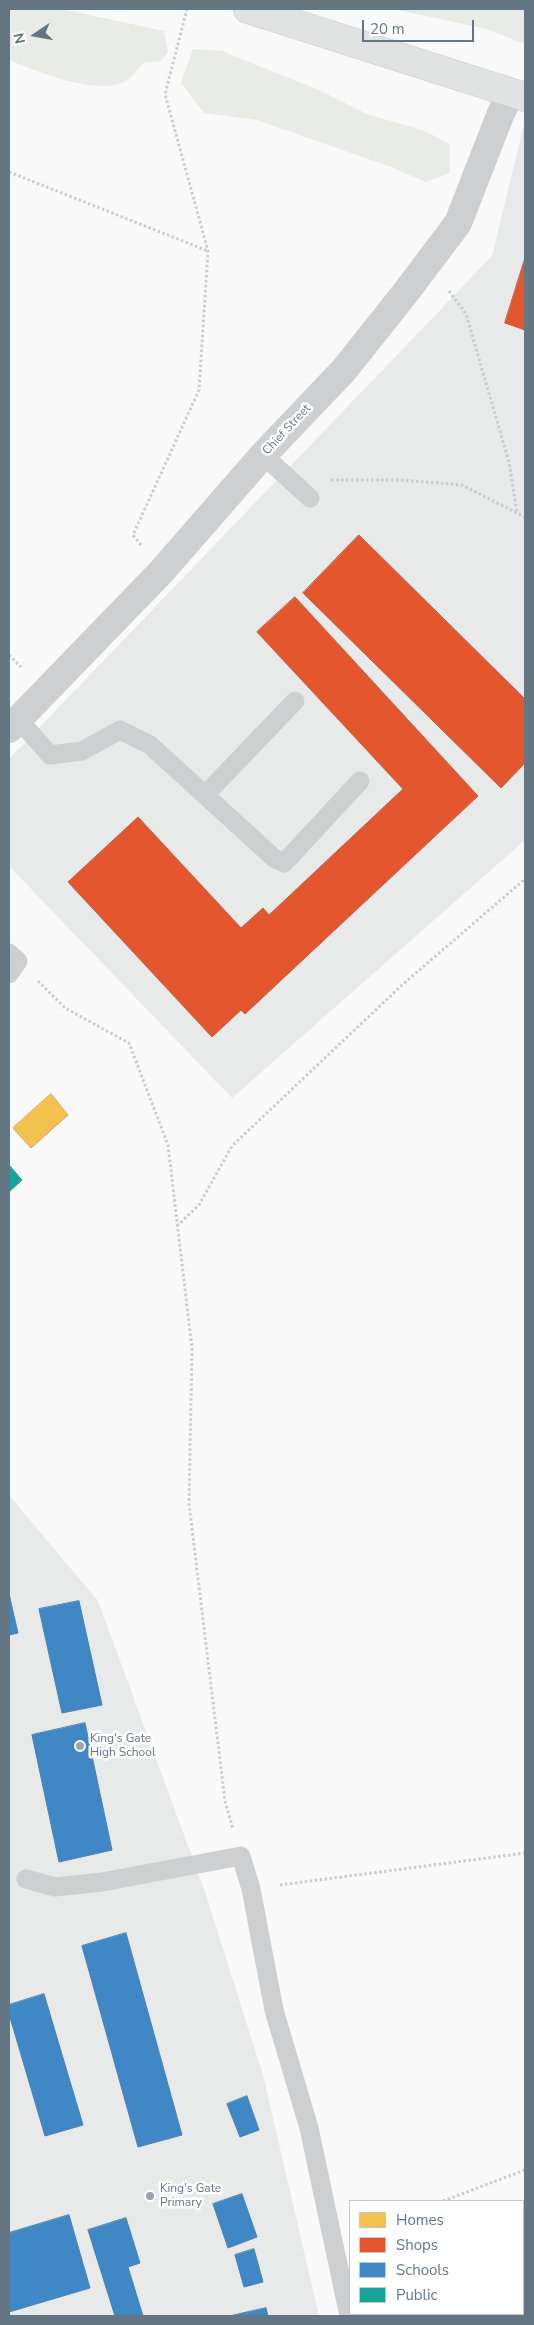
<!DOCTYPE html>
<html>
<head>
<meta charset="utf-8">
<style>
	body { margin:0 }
	#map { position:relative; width:534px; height:2325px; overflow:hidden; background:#f9f9f9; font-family:"Nunito Sans",sans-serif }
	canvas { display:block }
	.frame { position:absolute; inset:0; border:10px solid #657683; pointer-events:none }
	.legend { position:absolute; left:349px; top:2200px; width:175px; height:115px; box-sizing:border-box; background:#fff; border:1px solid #c1c8cd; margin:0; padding:6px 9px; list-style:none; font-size:15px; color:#657683 }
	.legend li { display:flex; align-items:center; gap:10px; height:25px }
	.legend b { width:25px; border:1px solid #c1c8cd }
	.north { position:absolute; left:10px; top:10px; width:50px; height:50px; -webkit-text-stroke:4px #fff; paint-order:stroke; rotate:258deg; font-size:14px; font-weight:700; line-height:20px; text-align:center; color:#657683 }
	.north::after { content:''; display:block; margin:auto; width:18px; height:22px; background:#657683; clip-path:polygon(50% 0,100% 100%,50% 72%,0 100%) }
	.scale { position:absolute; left:362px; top:20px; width:112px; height:22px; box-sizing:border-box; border:2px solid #657683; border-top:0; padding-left:6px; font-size:15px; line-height:18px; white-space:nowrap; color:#657683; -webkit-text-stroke:4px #fff; paint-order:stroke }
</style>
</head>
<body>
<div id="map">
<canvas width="534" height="2325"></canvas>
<div class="frame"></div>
<ul class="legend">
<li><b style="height:14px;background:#f2c14e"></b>Homes</li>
<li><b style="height:14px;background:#e4572e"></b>Shops</li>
<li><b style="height:14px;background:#3f88c5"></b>Schools</li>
<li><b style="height:14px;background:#17a398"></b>Public</li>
</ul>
<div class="north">N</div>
<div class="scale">20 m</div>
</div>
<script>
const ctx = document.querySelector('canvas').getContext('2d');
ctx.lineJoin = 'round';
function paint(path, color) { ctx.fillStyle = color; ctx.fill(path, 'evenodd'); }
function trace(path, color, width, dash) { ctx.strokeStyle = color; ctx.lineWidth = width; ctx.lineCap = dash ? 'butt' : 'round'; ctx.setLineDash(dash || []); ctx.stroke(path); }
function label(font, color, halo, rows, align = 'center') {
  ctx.font = font + ' "Nunito Sans",sans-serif'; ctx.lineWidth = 5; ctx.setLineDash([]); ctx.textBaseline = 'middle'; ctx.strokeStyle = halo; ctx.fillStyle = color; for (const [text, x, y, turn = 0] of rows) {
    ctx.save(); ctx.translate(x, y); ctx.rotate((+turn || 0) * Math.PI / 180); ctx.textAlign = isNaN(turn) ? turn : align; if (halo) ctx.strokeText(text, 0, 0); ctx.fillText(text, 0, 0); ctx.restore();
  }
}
paint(new Path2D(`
	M525,120V840L232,1098L9,866V759L492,256Z
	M9,1495L98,1601L205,1892L263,2075L319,2316H9Z`), '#e8e9e9');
paint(new Path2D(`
	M9,9H62L164,31L168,52L161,61L143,63C139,68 135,74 130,78C103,100 37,71 9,60Z
	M394,9H525V44L486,29Z
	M193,49L222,51L317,89L367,114L425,131L450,144V173L426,182L391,167L257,120L204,113L181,83Z`), '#e8ebe6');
const homes = new Path2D(`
	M51,1094L68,1115L31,1148L13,1128Z`);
paint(homes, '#f2c14e');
trace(homes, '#c8aa5e', 1);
const shops = new Path2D(`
	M525,258V330L505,323Z
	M359,535L525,699V763L501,788L303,593Z
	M295,597L478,796L245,1014L241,1010L212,1037L68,882L138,817L241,928L263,908L269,915L403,789L257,632Z`);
paint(shops, '#e4572e');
trace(shops, '#be6048', 1);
const schools = new Path2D(`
	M9,1594L18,1633L9,1635Z
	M79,1601L102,1705L62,1713L39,1609Z
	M85,1723L112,1850L59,1862L32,1735Z
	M126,1933L182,2135L138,2147L82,1946Z
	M44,1994L83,2125L45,2136L9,2014V2005Z
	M247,2096L259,2130L240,2137L227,2104Z
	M242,2194L257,2237L228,2248L213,2204Z
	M69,2215L90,2288L9,2312V2233Z
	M126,2218L140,2263L128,2267L143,2316H115L88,2230Z
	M254,2249L263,2282L244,2287L235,2255Z
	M266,2308L268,2316H230Z`);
paint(schools, '#3f88c5');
trace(schools, '#4a83b1', 1);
const public = new Path2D(`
	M9,1165L22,1180L9,1192Z`);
paint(public, '#17a398');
trace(public, '#2e9692', 1);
const primary = new Path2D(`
	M248,9L525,97`);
trace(primary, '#d5d6d7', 30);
trace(new Path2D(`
	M9,172L208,251
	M449,291L466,314L509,462L517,513
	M331,480H402L462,485L525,517
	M141,545L133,535L199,390L208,251L165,94L187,9
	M9,655L21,667
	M38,981L65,1008L129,1043L168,1145L192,1348L189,1504L225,1801L233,1829
	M177,1226L199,1205L232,1146L402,985L525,879
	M280,1885L525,1853
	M443,2201L525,2170`), '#cbcccd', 3, [2.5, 2.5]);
trace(new Path2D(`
	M263,455L310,498
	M19,720L50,755L82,751L120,730L150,745L274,858L284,863L360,781
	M206,794L295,701
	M9,953L18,961L9,974
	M26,1879L55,1887L102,1882L241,1856L251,1889L274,2010L309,2128L349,2316`), '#cecfd0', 19);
trace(new Path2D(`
	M9,729L161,572L263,455L344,370L406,292L458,223L501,113L511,93`), '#cecfd0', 28);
trace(primary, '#e1e2e2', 28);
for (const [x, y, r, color] of [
	[80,1746,5,"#99a4ac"],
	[150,2196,5,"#99a4ac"]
]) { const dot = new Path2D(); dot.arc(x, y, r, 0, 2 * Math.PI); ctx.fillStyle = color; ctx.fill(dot); trace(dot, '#fff', 2); }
label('12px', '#657683', '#fff', [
	["Chief Street",287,430,-47]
]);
label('12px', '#657683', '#fff', [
	["King's Gate",90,1739],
	["High School",90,1753],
	["King's Gate",160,2189],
	["Primary",160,2203]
], 'left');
</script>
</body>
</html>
